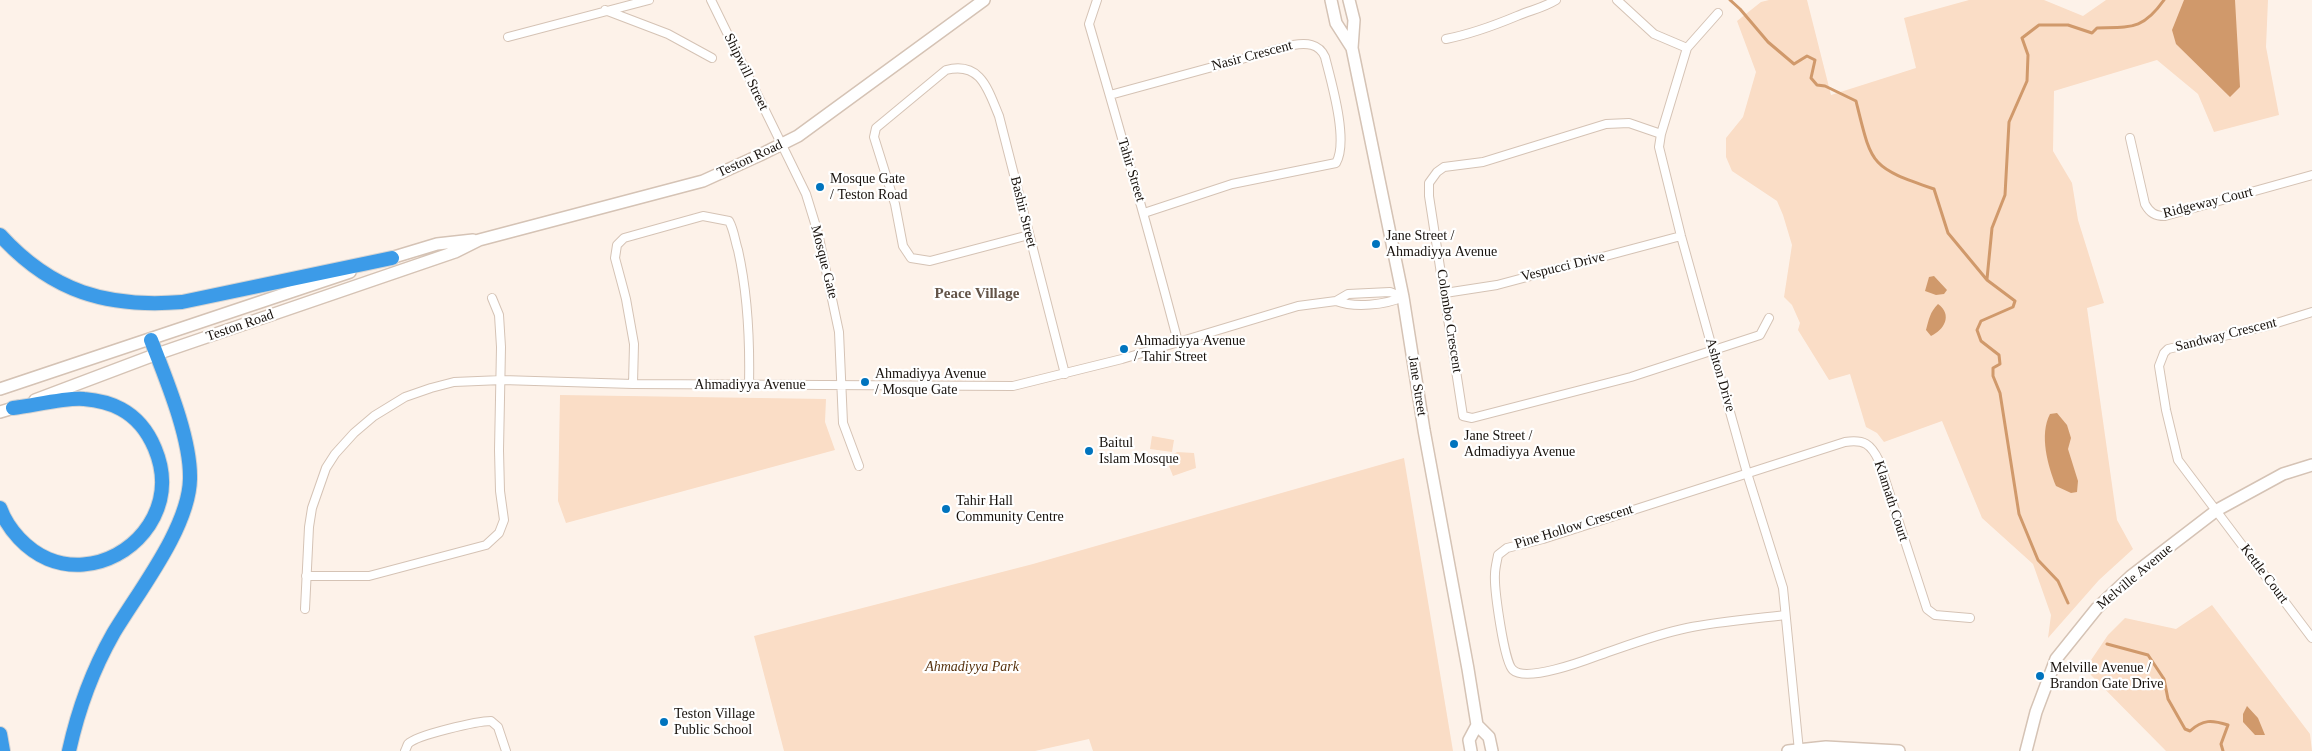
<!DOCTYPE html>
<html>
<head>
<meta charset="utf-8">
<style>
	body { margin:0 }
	canvas { display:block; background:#fdf2e9 }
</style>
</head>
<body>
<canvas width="2312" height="751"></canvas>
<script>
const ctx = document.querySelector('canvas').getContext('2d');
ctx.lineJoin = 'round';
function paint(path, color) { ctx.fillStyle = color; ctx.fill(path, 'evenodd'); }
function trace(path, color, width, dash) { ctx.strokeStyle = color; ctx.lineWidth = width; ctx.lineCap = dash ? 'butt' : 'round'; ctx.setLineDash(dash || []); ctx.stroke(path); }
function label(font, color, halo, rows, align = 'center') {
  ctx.font = font + ' "Times New Roman",serif'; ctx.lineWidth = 4.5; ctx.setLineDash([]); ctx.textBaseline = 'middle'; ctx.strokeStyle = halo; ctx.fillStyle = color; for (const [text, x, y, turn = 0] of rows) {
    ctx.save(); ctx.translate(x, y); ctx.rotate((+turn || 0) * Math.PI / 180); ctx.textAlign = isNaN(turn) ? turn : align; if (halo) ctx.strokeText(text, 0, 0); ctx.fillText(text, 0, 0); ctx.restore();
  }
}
paint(new Path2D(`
	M1769,0H1807L1831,95L1916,68L1904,18L1969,0H2044L2083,16L2106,0H2268L2266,47L2279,115L2214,132L2198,94L2157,60L2054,91L2053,151L2072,183L2078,220L2104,303L2087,308L2117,520L2133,549L2099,580L2048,638L2051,615L2033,564L1982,518L1942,421L1884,442L1877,433L1866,427L1850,374L1829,380L1798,330L1800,323L1792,305L1784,297L1792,245L1783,215L1777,201L1732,171L1726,157V138L1743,117L1756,72L1737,21L1761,2Z
	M560,395L826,399L825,422L835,450L566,523L558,501Z
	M1152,436L1174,440L1172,452L1150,449Z
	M1177,452L1194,453L1196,468L1173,476L1169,466L1174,460V454Z
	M1404,458L1453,751H1093L1089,739L1035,751H784L754,636L1033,564Z
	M2212,605L2310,734L2312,751H2166L2085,669L2108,635L2125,618L2176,629Z`), '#faddc6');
paint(new Path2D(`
	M2184,0H2235L2240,87L2230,97L2176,44L2172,30Z
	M1934,276L1947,290L1944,294L1936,295L1925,291L1929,277Z
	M1938,304C1953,315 1944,330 1931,336L1926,330C1929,319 1930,312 1938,304Z
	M2057,413L2067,425L2071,438L2068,449L2078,481L2077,492L2071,493L2056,486C2048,466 2039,435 2050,414Z
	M2247,706L2258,718L2265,735H2255L2243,722V714Z`), '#d0996b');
trace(new Path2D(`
	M1730,0L1740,9L1768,42L1794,64L1807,56L1815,60L1811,78L1817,85L1825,86L1856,101C1872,166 1870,167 1934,189L1948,233L1987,280L2015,301L2013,307L1981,321L1977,330L1981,341L1999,355L2000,364L1993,368V376L2000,393L2019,514L2038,560L2058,581L2068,603
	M1987,279L1992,228L2005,195L2009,122L2027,81L2028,55L2022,38L2039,25H2068L2092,33L2097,28C2131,27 2143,30 2164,0
	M2107,644L2148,655L2164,679L2168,699L2185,729L2190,731C2203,719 2212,720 2228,725L2221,744L2223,751`), '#d0996b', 3);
const street = new Path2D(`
	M711,0L806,194L818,233L839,332L843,423L859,466
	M1097,0L1089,24C1120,130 1150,235 1178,342
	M1617,0L1654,34L1687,48
	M605,10L668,34L712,58
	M1718,13L1687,48L1661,134L1659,147L1681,236L1747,473L1783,588L1799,751
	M508,37L649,0
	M1446,39C1471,34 1493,26 1517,16C1531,10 1543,8 1556,0
	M1110,95L1293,45C1306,43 1319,43 1325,57C1331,81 1349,141 1336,163L1232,184L1144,213
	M1661,134L1629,123L1606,124L1483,162L1444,167L1437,172L1429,183V196L1463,416L1472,418L1631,377L1760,335L1769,318
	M2130,138L2145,204C2150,213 2155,216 2165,216L2312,175
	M1029,235L930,261L911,258L903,246L895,204L874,137L876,128L946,70C981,61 988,90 999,116L1065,374
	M1445,293L1497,285L1681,236
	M1336,301C1355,308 1385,305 1403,297
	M2312,312L2267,326L2168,349L2164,353L2159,366L2166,410L2178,460L2312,638
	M633,384L634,344L626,299L615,258L617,245L624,238L703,216L729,221C734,230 735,241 738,250C748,295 750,339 749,385
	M306,576H369L486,545L499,533L504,520L500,491L499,450L501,347L499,315L492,298
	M305,609L309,527L312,508L326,468L335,454L354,433L374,416L405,397L431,388L454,382L502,380L633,384L1013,386L1122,359L1298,306L1336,301L1348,294L1390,292L1403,297
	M1785,615C1753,619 1720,621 1687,628C1657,634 1626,646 1597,656C1581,662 1526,682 1513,670C1504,663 1494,588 1495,574C1495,568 1497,561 1498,555L1507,548L1543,539L1845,442C1864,439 1871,444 1879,461L1927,609L1935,615L1970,618
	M405,751C406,749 407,746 408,744C416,735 478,721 491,721L498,727L506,751`);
const secondary = new Path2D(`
	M1331,0L1336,23L1352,48
	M1349,0L1354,20L1352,48L1403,297L1424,430L1468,669L1477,725L1469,740L1471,751
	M384,260L437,244L473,240
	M0,389L350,272
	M35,400L157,354L455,252L479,240L703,181L760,155L798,136L984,0
	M0,412L20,406
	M1477,725L1489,737L1492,751
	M1788,751L1826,747L1899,751
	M2026,751L2036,712L2056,659L2097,608L2131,576L2217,510L2283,474L2312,465`);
const highway = new Path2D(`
	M0,235C52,292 107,308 182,302L392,258
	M0,508C8,530 27,550 48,559C94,578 148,548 160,500C168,467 151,425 121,409C110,403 96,400 84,399C67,397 32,406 13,408
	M0,734L3,751
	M69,751C78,710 92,671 113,634C138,592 189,528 190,479C191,438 166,379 151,340`);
trace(street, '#d5c3b5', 10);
trace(secondary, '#d5c3b5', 14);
trace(highway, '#d5d4d3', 16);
trace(street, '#fff', 8);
trace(secondary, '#fff', 11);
trace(highway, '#3c9be8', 14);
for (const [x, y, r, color] of [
	[820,187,5,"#0074be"],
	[1376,244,5,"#0074be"],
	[1124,349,5,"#0074be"],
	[865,382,5,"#0074be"],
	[1454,444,5,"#0074be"],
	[1089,451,5,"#0074be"],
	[946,509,5,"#0074be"],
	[2040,676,5,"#0074be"],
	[664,722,5,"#0074be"]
]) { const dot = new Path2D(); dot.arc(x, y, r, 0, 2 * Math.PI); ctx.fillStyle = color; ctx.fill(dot); trace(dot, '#fff', 2); }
label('14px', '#17110c', '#fff', [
	["Nasir Crescent",1252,56,-15],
	["Shipwill Street",746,72,64],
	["Teston Road",750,159,-25],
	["Tahir Street",1131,170,73],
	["Ridgeway Court",2208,203,-14],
	["Bashir Street",1023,212,76],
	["Mosque Gate",824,262,76],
	["Vespucci Drive",1563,267,-14],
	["Colombo Crescent",1449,321,81],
	["Teston Road",240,326,-19],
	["Sandway Crescent",2226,335,-14],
	["Ashton Drive",1720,375,74],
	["Ahmadiyya Avenue",750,385],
	["Jane Street",1417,386,81],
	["Klamath Court",1891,501,72],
	["Pine Hollow Crescent",1574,527,-17],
	["Kettle Court",2264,574,53],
	["Melville Avenue",2135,577,-40]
]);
label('14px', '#17110c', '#fff', [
	["Mosque Gate",830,179],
	["/ Teston Road",830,195],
	["Jane Street /",1386,236],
	["Ahmadiyya Avenue",1386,252],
	["Ahmadiyya Avenue",1134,341],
	["/ Tahir Street",1134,357],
	["Ahmadiyya Avenue",875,374],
	["/ Mosque Gate",875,390],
	["Jane Street /",1464,436],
	["Admadiyya Avenue",1464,452],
	["Baitul",1099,443],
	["Islam Mosque",1099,459],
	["Tahir Hall",956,501],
	["Community Centre",956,517],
	["Melville Avenue /",2050,668],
	["Brandon Gate Drive",2050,684],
	["Teston Village",674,714],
	["Public School",674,730]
], 'left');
label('italic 14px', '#57320e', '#fff', [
	["Ahmadiyya Park",972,667]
]);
label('bold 15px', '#635448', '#fff', [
	["Peace Village",977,294]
]);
</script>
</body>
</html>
